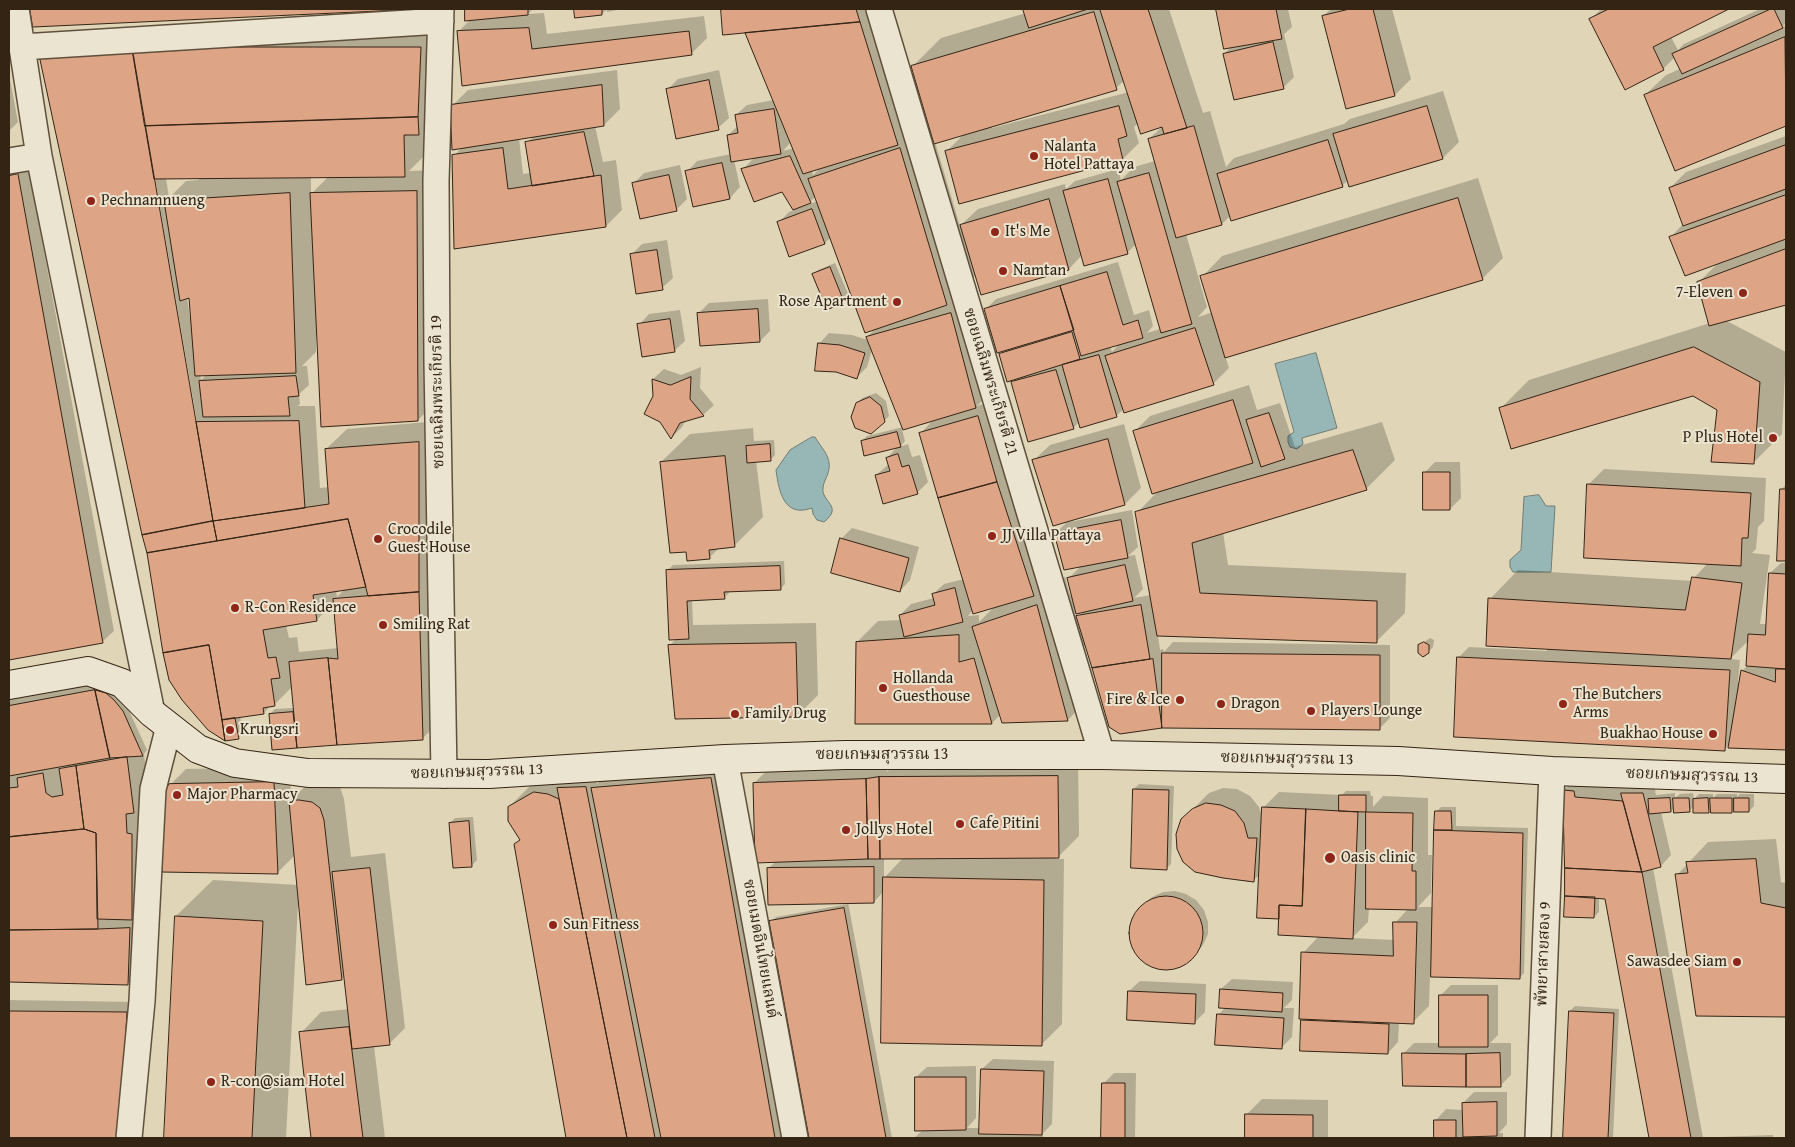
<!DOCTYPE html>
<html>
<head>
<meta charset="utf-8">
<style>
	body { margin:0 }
	#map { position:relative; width:1795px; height:1147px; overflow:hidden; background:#e0d5b7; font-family:"Gentium Book Plus",serif }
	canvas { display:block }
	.frame { position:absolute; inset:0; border:10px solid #342414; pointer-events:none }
</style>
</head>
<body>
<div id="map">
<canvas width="1795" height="1147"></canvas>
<div class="frame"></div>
</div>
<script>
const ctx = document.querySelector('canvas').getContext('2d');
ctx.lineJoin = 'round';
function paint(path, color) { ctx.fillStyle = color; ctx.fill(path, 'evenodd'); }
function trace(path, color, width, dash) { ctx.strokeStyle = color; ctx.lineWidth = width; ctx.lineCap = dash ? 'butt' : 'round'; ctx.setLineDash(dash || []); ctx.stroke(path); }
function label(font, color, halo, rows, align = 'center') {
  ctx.font = font + ' "Gentium Book Plus","Noto Serif Thai",serif'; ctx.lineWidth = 4; ctx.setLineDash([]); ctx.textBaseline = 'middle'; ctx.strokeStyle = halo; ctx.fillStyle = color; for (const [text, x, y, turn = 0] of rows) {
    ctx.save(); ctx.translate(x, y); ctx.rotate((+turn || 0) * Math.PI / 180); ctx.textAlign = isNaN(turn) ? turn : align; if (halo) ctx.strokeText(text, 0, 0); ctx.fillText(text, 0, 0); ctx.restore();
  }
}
const water = new Path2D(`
	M1316,353L1337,428L1302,438L1303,444L1297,449L1290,447L1288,442V436L1294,432L1275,364Z
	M812,437H815C822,449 833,458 828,473C827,477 823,483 823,488C821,502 844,506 824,522L817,520L813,514L812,508C784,518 779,492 776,470L790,450Z
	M1539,495L1546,506H1555L1551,572H1513L1510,567V560L1521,550L1524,497Z`);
paint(water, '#96b7b6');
trace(water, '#6f7c75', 1);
paint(new Path2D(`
	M31,9H396L34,26Z
	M466,9H533L528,14L544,13L547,34L704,16L707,38L691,54L463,85L458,32L471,19H466Z
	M575,9H622L607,12V9L602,14L576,16Z
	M722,9H883L918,124L928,121L912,67L941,38L1026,13L1024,9H1169L1203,113L1210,111L1226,167L1234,158L1344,124L1350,119L1443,91L1459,142L1443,158L1349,186L1348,180L1342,186L1231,215L1222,224L1186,234L1207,307L1198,317L1213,312L1202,277L1222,256L1478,178L1503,258L1482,279L1225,356L1229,368L1213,384L1124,409L1116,416L1079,422L1073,428L1012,383L1018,377L1000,355L1007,349L985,310L996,299L1118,262L1134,315L1149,310L1153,326L1147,333L1160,329L1136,244L1128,252L1085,264L1082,255L1069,269L982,294L976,275L953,298L996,387L977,406L994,401L1045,584L1065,577L1070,595L1072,594L1069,578L1081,566L1056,533L1068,521L1069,522L1132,510L1138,547L1128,556L1135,555L1143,589L1134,598L1151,595L1137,513L1158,491L1134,432L1150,416L1249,385L1257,410L1280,403L1295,447L1382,422L1395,460L1366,489L1223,532L1228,565L1406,573L1405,613L1377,641L1158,635L1160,650L1163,649L1164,652L1173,642L1390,645V718L1379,729L1110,726L1086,645L1084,646L1096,691L1068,720L1001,714L992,723H856L857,642L878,621L901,620L900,615L911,604L934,598L933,594L944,584L964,579L920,434L934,419L902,429L905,441L900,447L908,444L912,457L920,455L928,482L917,493L876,475L889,464L887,458L898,446L862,441L867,436L903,427L872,350L867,367L857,377L819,344L829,333L852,335L868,340L867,337L877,327L831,237L825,243L790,255L778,223L789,212L794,210L782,191L743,169L755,157L734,160L740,187L730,198L687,172L697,161L731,154L728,135L738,126L736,115L747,105L774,100L747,33L749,31L724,33ZM1125,80L1129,92L992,128L991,126L1116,88ZM1139,122L1163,126L1149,139L1155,161L1134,167L1121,180L1118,169L1075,181L1066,189L1065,184L978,209L960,226L935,142L964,134L946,152L960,202L1123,159L1139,143L1134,127ZM791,142L794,148L783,151L789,144ZM821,167L813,175L812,171ZM816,196L818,201L807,205ZM1119,344L1112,352L1110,346ZM994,607L979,622V615L968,616L973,610ZM1084,611L1076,618L1075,613Z
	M1218,9H1288L1292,27L1284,34L1294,77L1284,87L1224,54L1231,47L1225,48Z
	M1331,9H1392L1411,79L1395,95L1347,107L1323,16Z
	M1601,9H1727L1671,37L1678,50L1684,44L1760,9H1786V23L1782,27L1786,26V125L1676,170L1645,95L1666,75L1680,69L1675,57L1663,69L1591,19Z
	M431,36L439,113L425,127V155L409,171L437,170L439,399L418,420L318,334H316V352L302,366H307L309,385L299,394L300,404L298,406H315L320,488L329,487L326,449L347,429L439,421L443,718L422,739L296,746L270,714L275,709L294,708L292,687L274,705L270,706L264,713L240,716L243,733L238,738L164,652L148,553L143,37ZM329,176L311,194V177ZM153,178H155L198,428H196ZM166,178H199V180L186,181L169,198ZM191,296L192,318H190L187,297ZM200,374H207L201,380ZM345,589L337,597L336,590ZM334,602L338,648L299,652L297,637L289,638L286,625L317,620Z
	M617,70L620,109L604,125L595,126L603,162L616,160L622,210L606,226L456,247L454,156L462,147L452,106L468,90ZM534,136L527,143L531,173L523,174L519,138Z
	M719,70L729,118L718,128L667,90L678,79Z
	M9,74L18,122L9,131Z
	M1786,136V303L1725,320L1786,352L1782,434L1753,463L1718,410L1693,395L1501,408L1529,380L1710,323L1699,282L1718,263L1670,238L1683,224L1670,188L1686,172Z
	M28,164L114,631L103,641L9,659V168Z
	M680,165L687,199L676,210L634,183L644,173Z
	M667,240L673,278L662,288L631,255L642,244Z
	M835,263L849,296L844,301L813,275L818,270Z
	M768,299L770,331L760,341L699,313L709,303Z
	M680,310L685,341L674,351L639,325L649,314Z
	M701,367L700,388L714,405L703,415L686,420L682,427L672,437L654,396L653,379L664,369L681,375Z
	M876,393L886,401L889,416L884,421L857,404L862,398Z
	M1124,424L1141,488L1125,504L1054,525L1034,460L1050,445Z
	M753,428L754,441L774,440L775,455L770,460L756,461L763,517L734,546L720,547L709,558L661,462L690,434Z
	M1435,462H1460L1461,498L1450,509L1424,473Z
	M1604,469L1766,478L1764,521L1758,527L1756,549L1752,553L1770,555L1760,624H1767L1770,573L1781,563H1786V749L1730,747V743L1725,749L1458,658L1469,647L1547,651V648L1490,599L1518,570L1693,581L1694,578L1708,563L1588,485ZM1749,640L1747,666L1742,671L1740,683L1738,682L1740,660L1730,659Z
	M1786,484V560L1779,559L1782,489Z
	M852,528L919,547L910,580L900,591L841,539Z
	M784,561L785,584L780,589L729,590V593L724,598L692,599L693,625L816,623L818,695L797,716L669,646L677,638L668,570L673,565Z
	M1430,638L1434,640L1433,647L1428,652L1419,646Z
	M111,675L127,706L147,750L144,754L149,796L147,903L132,918L140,917L138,973L127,984L9,980V777L12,774H9V693ZM66,764L61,770L60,765Z
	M1078,756L1079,836L1056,859H1064L1062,1024L1041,1045L884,891L874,902H848L892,1138H810L771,922L776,917L848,904V902L769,868L776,861L754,783L775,763L886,759L887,772L901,757ZM904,857L884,878V858Z
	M732,758L799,1138H567L515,845L521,839L509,807L530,786L556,771L596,777L597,784L613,768Z
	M290,767L291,800L311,781L333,782L340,787L344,799L351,857L385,853L405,1028L389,1044L374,1046L385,1138H313L301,1033L321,1012L349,1009L345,976L342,979L300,903H298L286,1138H166L176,916L213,880L298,885L295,855L277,873L170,785L186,769Z
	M1580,774L1654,783L1656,795L1675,793V798L1680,794L1693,793L1694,799L1699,794H1713V798L1717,794H1737V797L1740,794H1754V806L1749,811L1735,808L1732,811L1712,808L1708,811L1694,806L1689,811L1675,807L1671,811L1661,812L1671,855L1661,866L1653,868L1703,1138H1650L1606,897H1599V912L1594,917L1565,840L1563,842H1558V805L1564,800V790Z
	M1139,784L1174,786L1171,864L1166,869L1134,789Z
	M1223,788L1237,789L1250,796L1259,807L1262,817L1263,808L1279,792L1342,795L1346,791H1370L1371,796H1373V807L1383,796L1428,798V855H1432L1431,893L1418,907H1434L1436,812L1441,807H1456V826L1528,828L1524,973L1519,978L1430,976L1429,1006L1413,1022H1399L1398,1042L1388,1053L1303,1021L1306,1018L1303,953L1319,936L1280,918L1260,874L1254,880L1182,820L1209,793ZM1369,908L1408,909L1395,923L1394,940L1352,938L1368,922Z
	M473,817L477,860L472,865L450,823L455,818Z
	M1776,839L1781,882L1786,883V1016L1697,1015L1677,875L1708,842Z
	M1175,891L1186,894L1196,900L1204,910L1208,922V934L1203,945L1190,960L1180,967L1169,970L1157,968L1146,963L1137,955L1132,945L1130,933L1132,921L1137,911L1152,897L1163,892Z
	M1232,979L1293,982L1292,1000L1284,1008H1294L1292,1037L1281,1048L1218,1015L1225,1008L1221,989Z
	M1140,981L1206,984L1205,1012L1194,1023L1129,991Z
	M1451,985H1498V1035L1490,1043H1511V1075L1500,1086L1404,1053L1414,1043H1440V996Z
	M9,1000L137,1002L119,1138L9,1137Z
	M1575,1006L1619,1009L1613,1138H1564L1570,1011Z
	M993,1059L1054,1061L1052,1124L1043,1133V1138H914L923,1130L916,1077L927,1067L976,1066V1118L967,1128H981L982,1069Z
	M1114,1073H1136L1135,1138H1102L1103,1084Z
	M1474,1092H1507V1124L1499,1133H1503V1138H1435L1436,1120L1446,1109L1464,1110L1463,1103Z
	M1262,1099L1328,1100V1138H1246V1115Z
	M1773,1135V1138H1716L1718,1137Z`), '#0003');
const building = new Path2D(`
	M30,9H422L33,27Z
	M465,9H528V15L465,21Z
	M574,9H602V15L575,18Z
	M721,9H856L860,22L723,35Z
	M1023,9H1088L1029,28Z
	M1100,9H1148L1187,128L1164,134L1162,127L1141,134Z
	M1216,9H1276L1282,39L1224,49Z
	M1350,9H1373L1395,96L1346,109L1322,16Z
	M1609,9H1729L1653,47L1664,70L1625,90L1589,19Z
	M1771,9H1774L1783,28L1682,74L1672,54Z
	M1094,12L1117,90L934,144L911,66Z
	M860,22L898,145L803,174L745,33Z
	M529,28L532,49L689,31L692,55L462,86L457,31Z
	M1785,37L1786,126L1675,171L1644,95Z
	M1273,42L1284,89L1234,100L1223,54Z
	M132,47H421L418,117L145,126Z
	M132,47L213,521L142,535L39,55Z
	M709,80L719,130L676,139L666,89Z
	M602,85L604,126L452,150L450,105Z
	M1119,106L1127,136L1118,139L1123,160L959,204L945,151Z
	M1427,106L1443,159L1349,187L1333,134Z
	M774,109L781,154L731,162L727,135L738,133L735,115Z
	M418,117L419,135H404L405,177L154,179L145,126Z
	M1194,126L1222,225L1176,238L1148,139Z
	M584,132L594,176L532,186L525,142Z
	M1328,140L1343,187L1231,221L1217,174Z
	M1786,145V189L1683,226L1669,188Z
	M503,148L508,189L601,175L606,227L454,249L452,155Z
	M900,148L947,305L865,333L808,179Z
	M790,156L811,203L793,210L782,192L754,202L741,169Z
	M722,163L730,199L693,207L685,171Z
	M1149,173L1192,324L1161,333L1117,182Z
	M18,174L103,643L9,660V176Z
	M669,175L677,211L640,219L632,183Z
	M1108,179L1128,254L1084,266L1063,191Z
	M417,191L418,421L321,427L310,193Z
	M290,193L296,373L195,376L189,298L180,301L164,201Z
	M1786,195V239L1685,276L1669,237Z
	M1458,198L1483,280L1225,358L1200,276Z
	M1049,199L1069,270L981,295L960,225Z
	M812,209L825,244L789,257L777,222Z
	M1786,249V305L1709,326L1697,282Z
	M657,250L663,290L636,294L630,254Z
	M830,267L844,302L827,310L812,274Z
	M1107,272L1123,325L1138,320L1143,338L1081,356L1060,286Z
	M1060,286L1074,330L997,353L984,309Z
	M758,309L760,342L700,346L697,313Z
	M951,313L976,408L903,430L866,337Z
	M670,319L675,352L642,357L637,324Z
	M1195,328L1214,385L1124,413L1105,356Z
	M1072,332L1080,359L1007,382L999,354Z
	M818,343L840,345L865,353L857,379L836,372L815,371Z
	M1694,347L1760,382L1754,464L1711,462L1717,410L1693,396L1511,449L1499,408Z
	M1099,355L1117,417L1080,428L1062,365Z
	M1056,370L1074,429L1028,442L1011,382Z
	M296,376L299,396L288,397L290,416L203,417L199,381Z
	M691,377L690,399L704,416L680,423L671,439L660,422L644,414L653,396L652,379L670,385Z
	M870,397L881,406L885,422L871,434L855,428L851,417L856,403Z
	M1233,400L1253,463L1152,494L1133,431Z
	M1269,413L1285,459L1261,467L1246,420Z
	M978,416L997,482L938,498L919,433Z
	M299,421L305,508L213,521L196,422Z
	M897,432L901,447L864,456L861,441Z
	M1108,439L1125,505L1053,526L1032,460Z
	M419,442V592L368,596L348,519L217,541L213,521L329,504L325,449Z
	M770,444L771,461L747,463L746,446Z
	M1353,450L1367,490L1192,543L1200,593L1377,601V643L1157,636L1135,512Z
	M898,454L902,467L909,465L918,494L883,504L875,475L890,471L886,458Z
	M725,456L735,547L709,550L710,559L687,561L686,552L670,553L660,462Z
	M1423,472H1450V510H1423Z
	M997,482L1034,596L973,614L938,498Z
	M1587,484L1751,493L1748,538H1742L1741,566L1584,558Z
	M1780,489H1786V561H1777Z
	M348,519L366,587L313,595L317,621L263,630L268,658L276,657L280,678L271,679L275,706L263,708L264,714L222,720L209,645L163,653L147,553Z
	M1121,520L1128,558L1064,570L1054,533Z
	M213,521L217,541L147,553L142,535Z
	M840,538L909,558L900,592L831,573Z
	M1125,565L1133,601L1076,614L1067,578Z
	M780,566L781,590L724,592L725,599L687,601L689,639L669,640L666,570Z
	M1769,573L1786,574V669L1746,666L1748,634L1765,635Z
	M1692,577L1742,583L1731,659L1486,646L1488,598L1685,610Z
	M955,588L963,622L904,637L899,615L935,605L932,594Z
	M419,592L423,740L337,745L328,658L338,659L333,599Z
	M1037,605L1068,721L1002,723L972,627Z
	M1141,605L1150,659L1092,668L1076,616Z
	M959,635V662L974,658L992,724H855L856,642Z
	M1424,642L1429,645V653L1423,657L1418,653V645Z
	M796,643L798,717L675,719L668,645Z
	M209,645L222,720L225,741L208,730L182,700L169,680L163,653Z
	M1162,653L1380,655V730L1162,728Z
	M1457,657L1730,670L1725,751L1454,737Z
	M328,658L337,745L297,748L289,662Z
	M1153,659L1162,728L1120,734L1109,727L1092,668Z
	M1776,669H1786V750L1728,748L1741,670L1775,682Z
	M95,690L110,758L9,776V706Z
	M95,690L106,693L114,700L123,711L143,756L110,758Z
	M293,712L297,748L272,750L269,714Z
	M235,718L239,739L225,741L222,720Z
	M127,757L134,813L126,814L127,833L132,834V920L97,919L96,833L84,829L76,766Z
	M76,766L84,829L9,837V788L18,787L17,778L43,773L46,793L52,797L63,795L59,769Z
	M1058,776L1059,858L880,859L879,777Z
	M879,777L880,859H868L866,779Z
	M711,778L775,1138H661L591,788Z
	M866,779L868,859L755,863L753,783Z
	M274,782L278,874L162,872V796L169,784Z
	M586,787L655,1138H627L557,788Z
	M1133,789L1169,790L1167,870L1131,868Z
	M1563,790L1574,791L1575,797L1623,801L1642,872L1565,868Z
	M534,792L548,794L559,799L627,1138H566L514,844L520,840L508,821V807Z
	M1621,793H1643L1661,867L1642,872Z
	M1339,795H1366V812L1339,811Z
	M1670,798L1671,812L1649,814L1648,799Z
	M1673,798H1689L1690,812L1674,813Z
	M1708,798L1709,813H1693V799Z
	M1710,798H1732V813H1711Z
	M1734,798H1749V812H1734Z
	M299,800L312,802L320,808L324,820L342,980L306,985L289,801Z
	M1206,803L1221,805L1235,811L1244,823L1248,838H1257L1254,882L1223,878L1195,872L1183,862L1177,849L1176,834L1181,819L1192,809Z
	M1262,807L1306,809L1302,906L1279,905V919L1257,918Z
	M1306,809L1358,812L1353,939L1278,935L1279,905L1302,906Z
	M1435,811H1451L1452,830H1434Z
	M1366,812L1413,813L1412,871H1416V910L1366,909Z
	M469,821L472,867L453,868L449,823Z
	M84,829L96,833L98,929L9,930V837Z
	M1434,830L1523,833L1520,979L1431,977Z
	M1756,859L1761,903L1786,908V1017L1696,1016L1675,874L1688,873L1686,862Z
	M874,867V903L768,905L767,868Z
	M370,868L390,1045L352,1049L332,872Z
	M1565,868L1642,872L1691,1138H1649L1605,899L1565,896Z
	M883,877L1044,880L1042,1046L881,1043Z
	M1129 933a37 37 0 1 1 74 0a37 37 0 1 1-74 0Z
	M1565,896L1595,897L1594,918L1564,917Z
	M844,908L886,1138H809L769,921Z
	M175,916L263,921L252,1138H164Z
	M1393,922H1417L1414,1024L1299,1019L1301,952L1393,956Z
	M130,928L128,985L9,982V930L98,929Z
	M1220,989L1283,993L1282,1012L1219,1008Z
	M1128,991L1196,994L1195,1024L1127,1020Z
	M1439,995H1488V1047H1439Z
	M9,1011L127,1012L120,1138H9Z
	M1569,1011L1614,1013L1608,1138H1563Z
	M1217,1014L1284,1018L1282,1049L1215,1045Z
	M1301,1020L1389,1024L1388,1054L1300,1051Z
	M349,1027L363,1138H311L299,1032Z
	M1402,1053L1466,1054V1087L1403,1086Z
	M1500,1053L1501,1087H1466V1054Z
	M981,1069L1044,1071L1042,1135L979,1134Z
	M915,1077H966V1130L915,1131Z
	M1102,1083H1125V1138H1101Z
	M1497,1102V1136L1463,1137L1462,1103Z
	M1245,1114L1313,1115V1138H1245Z
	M1434,1120H1456V1138H1434Z`);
paint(building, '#dda586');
trace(building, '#342414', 1);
const street = new Path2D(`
	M16,9L39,156L152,713
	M441,9L436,181L437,361L444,775
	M879,9L1102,755
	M22,47L441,21
	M9,161L39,156
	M725,759L795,1138
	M129,1138L142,1001L153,789L169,726
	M1538,1138L1552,771`);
const secondary = new Path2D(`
	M9,685L88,671L122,683L152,713L198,749L235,763L308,773L489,774L725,759L845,755H1102L1398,761L1552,771L1786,779`);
trace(street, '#5f503d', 28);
trace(secondary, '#342414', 30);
trace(street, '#ebe4d0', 25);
trace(secondary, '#ebe4d0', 28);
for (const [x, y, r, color] of [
	[1034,156,5,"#8f2418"],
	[91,201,5,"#8f2418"],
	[995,232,5,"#8f2418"],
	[1003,271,5,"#8f2418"],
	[1743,293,5,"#8f2418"],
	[897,302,5,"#8f2418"],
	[1773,438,5,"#8f2418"],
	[992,536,5,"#8f2418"],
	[378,539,5,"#8f2418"],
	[235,608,5,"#8f2418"],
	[383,625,5,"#8f2418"],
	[883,688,5,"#8f2418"],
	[1180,700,5,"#8f2418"],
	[1221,704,5,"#8f2418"],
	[1563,704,5,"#8f2418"],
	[1311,711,5,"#8f2418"],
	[735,714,5,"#8f2418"],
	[230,730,5,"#8f2418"],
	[1713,734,5,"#8f2418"],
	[177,795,5,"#8f2418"],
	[960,824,5,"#8f2418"],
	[846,830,5,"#8f2418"],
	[1330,858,6,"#8f2418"],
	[553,925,5,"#8f2418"],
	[1737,962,5,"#8f2418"],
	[211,1082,5,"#8f2418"]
]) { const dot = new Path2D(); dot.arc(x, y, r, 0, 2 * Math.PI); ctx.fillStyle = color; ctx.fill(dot); trace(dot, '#ebe4d0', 2); }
label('16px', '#342414', '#ebe4d0', [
	["Nalanta",1044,147],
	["Hotel Pattaya",1044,165],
	["Pechnamnueng",101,201],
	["It's Me",1005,232],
	["Namtan",1013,271],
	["7-Eleven",1733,293,"right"],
	["Rose Apartment",887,302,"right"],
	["P Plus Hotel",1763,438,"right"],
	["Crocodile",388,530],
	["Guest House",388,548],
	["JJ Villa Pattaya",1002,536],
	["R-Con Residence",245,608],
	["Smiling Rat",393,625],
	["Hollanda",893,679],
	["Guesthouse",893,697],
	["The Butchers",1573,695],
	["Arms",1573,713],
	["Fire & Ice",1170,700,"right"],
	["Dragon",1231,704],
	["Players Lounge",1321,711],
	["Family Drug",745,714],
	["Krungsri",240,730],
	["Buakhao House",1703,734,"right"],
	["Major Pharmacy",187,795],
	["Cafe Pitini",970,824],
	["Jollys Hotel",856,830],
	["Oasis clinic",1341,858],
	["Sun Fitness",563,925],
	["Sawasdee Siam",1727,962,"right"],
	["R-con@siam Hotel",221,1082]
], 'left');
label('16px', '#342414', '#ebe4d0', [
	["ซอยเฉลิมพระเกียรติ 21",990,382,73],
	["ซอยเฉลิมพระเกียรติ 19",438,392,-91],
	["ซอยเกษมสุวรรณ 13",882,755],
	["ซอยเกษมสุวรรณ 13",1287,759,1],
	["ซอยเกษมสุวรรณ 13",477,772,-2],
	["ซอยเกษมสุวรรณ 13",1692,776,2],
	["ซอยเมดอินไทยแลนด์",760,949,80],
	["พัทยาสายสอง 9",1544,954,-88]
]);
</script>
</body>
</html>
